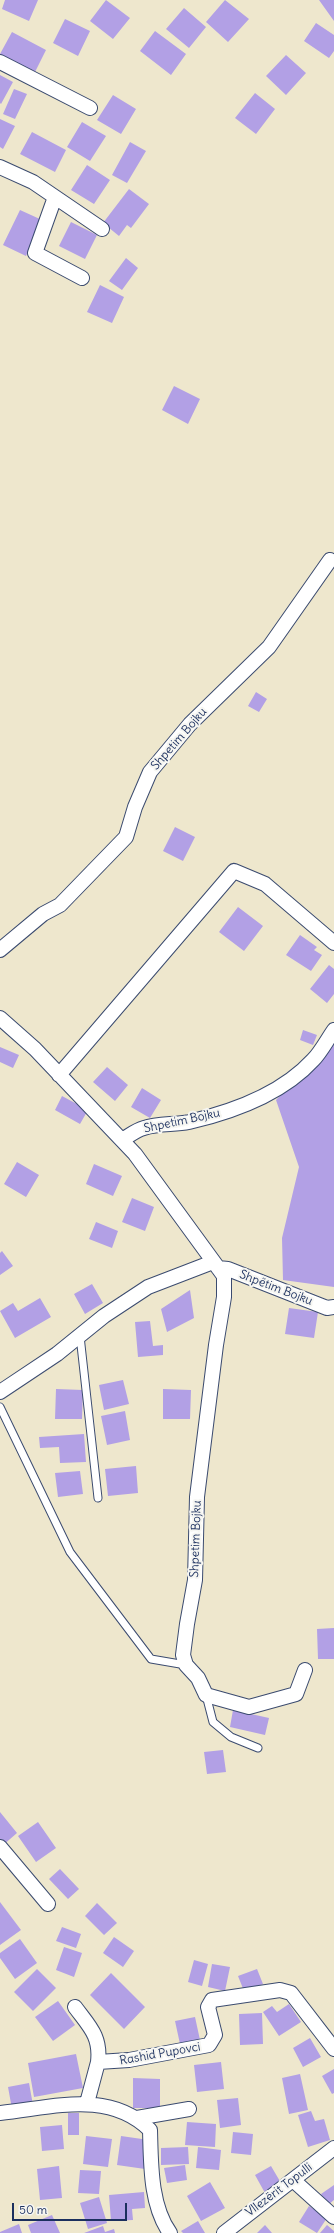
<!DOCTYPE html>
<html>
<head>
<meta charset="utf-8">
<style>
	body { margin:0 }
	#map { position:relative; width:334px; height:2233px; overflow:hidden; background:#eee7cd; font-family:Delius,sans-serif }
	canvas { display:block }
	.scale { position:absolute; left:12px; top:2203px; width:115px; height:18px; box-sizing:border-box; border:2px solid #1b2f5e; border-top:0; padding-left:5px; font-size:12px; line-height:14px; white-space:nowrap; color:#1b2f5e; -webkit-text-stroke:3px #f6f6f2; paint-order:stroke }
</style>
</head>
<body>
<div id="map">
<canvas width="334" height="2233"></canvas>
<div class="scale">50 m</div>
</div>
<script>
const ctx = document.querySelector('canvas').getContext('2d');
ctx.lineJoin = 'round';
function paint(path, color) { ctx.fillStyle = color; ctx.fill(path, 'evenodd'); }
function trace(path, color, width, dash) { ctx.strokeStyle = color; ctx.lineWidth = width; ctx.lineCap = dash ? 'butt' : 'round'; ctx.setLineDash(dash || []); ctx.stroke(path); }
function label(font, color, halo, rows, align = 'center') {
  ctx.font = font + ' Delius,sans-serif'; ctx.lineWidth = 4; ctx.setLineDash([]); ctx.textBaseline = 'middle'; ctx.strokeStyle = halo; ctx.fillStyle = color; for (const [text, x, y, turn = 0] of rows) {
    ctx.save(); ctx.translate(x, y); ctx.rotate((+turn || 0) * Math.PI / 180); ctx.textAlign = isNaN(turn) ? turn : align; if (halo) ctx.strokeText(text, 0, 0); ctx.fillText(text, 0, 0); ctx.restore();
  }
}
paint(new Path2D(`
	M5,0H38L29,21L2,9Z
	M106,0L130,18L113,39L90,21Z
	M225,0L249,19L228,42L206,22Z
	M319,0H334V21Z
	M184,8L206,27L189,48L166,29Z
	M65,19L90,31L78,56L53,43Z
	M316,23L334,35V51L329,58L304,41Z
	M155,31L186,54L171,75L140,51Z
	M12,32L46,50L35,72L0,54Z
	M286,55L306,73L286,95L266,76Z
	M0,75L13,82L1,104L0,103Z
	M14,89L27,94L15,119L3,114Z
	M255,93L275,109L256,134L235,118Z
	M113,95L136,109L121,134L97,120Z
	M0,119L15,126L3,149L0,147Z
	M82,122L106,136L90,161L67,147Z
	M32,132L66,150L55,172L20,154Z
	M130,142L146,151L127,183L112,175Z
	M87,165L110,180L94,204L71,190Z
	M129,189L149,204L131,228L127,225L119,236L103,223Z
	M20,210L42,220L26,256L3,245Z
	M71,222L97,235L85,259L59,246Z
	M126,258L138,268L122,290L109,281Z
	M100,285L124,297L112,323L87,312Z
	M174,386L200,399L188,424L162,410Z
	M256,692L267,699L259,712L248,706Z
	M175,827L195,837L183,861L163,851Z
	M238,907L263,926L244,951L219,932Z
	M300,935L317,947L314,950L322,955L311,971L286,955Z
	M329,965L334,969V994L327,1003L310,989Z
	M303,1030L317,1035L313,1045L300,1040Z
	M334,1038V1287L283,1280L282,1238L299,1167L276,1100Z
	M0,1047L19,1055L13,1068L0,1062Z
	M107,1067L128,1085L115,1101L93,1082Z
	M142,1088L161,1100L150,1118L131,1107Z
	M62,1096L88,1110L80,1124L55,1110Z
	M17,1162L39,1175L26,1197L4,1184Z
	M94,1164L122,1176L113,1196L86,1184Z
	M132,1198L154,1207L145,1231L122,1222Z
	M96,1222L118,1231L112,1248L89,1239Z
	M2,1251L13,1266L0,1275V1253Z
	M92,1284L103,1303L85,1314L74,1294Z
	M190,1290L194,1318L167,1332L161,1309Z
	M40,1298L51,1317L15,1338L0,1311L13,1303L18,1311Z
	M289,1308L318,1312L314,1338L285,1334Z
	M150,1321L153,1346L163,1345V1355L138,1357L135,1322Z
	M123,1380L129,1404L104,1410L99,1385Z
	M56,1389L83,1390L82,1419H55Z
	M163,1389L191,1390L190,1419H163Z
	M125,1411L130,1440L107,1445L101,1416Z
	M84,1434L86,1462L60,1463L59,1447L40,1448L39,1437Z
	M136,1466L138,1493L108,1496L105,1469Z
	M80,1471L83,1494L58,1497L55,1473Z
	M334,1628V1659H318L317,1629Z
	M233,1710L269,1718L265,1735L230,1727Z
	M223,1750L226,1772L207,1774L204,1752Z
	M0,1812L17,1833L2,1846L0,1844Z
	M38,1822L56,1848L36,1862L18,1836Z
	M60,1869L79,1889L68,1899L49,1879Z
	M0,1902L21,1930L0,1945Z
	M97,1903L117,1923L104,1935L85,1916Z
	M62,1927L81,1934L76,1948L56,1941Z
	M114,1937L134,1951L123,1967L103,1953Z
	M20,1939L37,1963L15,1979L0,1958V1953Z
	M64,1947L82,1953L74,1977L56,1970Z
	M194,1960L208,1964L202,1986L188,1982Z
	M212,1964L230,1967L225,1991L208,1987Z
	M37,1969L56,1988L33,2011L14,1992Z
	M257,1969L263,1984L244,1991L238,1976Z
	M111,1973L145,2007L124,2029L90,1995Z
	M58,2001L75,2025L53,2041L35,2017Z
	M289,2004L301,2022L279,2036L263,2012L272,2006L277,2012Z
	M262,2013L263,2044L240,2045L239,2014Z
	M195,2017L200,2040L180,2044L175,2021Z
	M310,2038L321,2057L303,2067L293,2048Z
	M76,2054L83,2088L34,2097L28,2063Z
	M221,2062L224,2089L197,2092L194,2065Z
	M334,2069V2093L332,2094L322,2076Z
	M300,2074L308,2110L289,2114L282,2078Z
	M133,2078L160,2079V2108H133Z
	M29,2083L33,2105L12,2109L8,2087Z
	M238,2098L241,2125L220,2128L217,2100Z
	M311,2111L315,2121L324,2119L330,2140L308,2147L298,2115Z
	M68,2113H79V2135H68Z
	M187,2122L216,2124L215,2147L185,2145Z
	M62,2125L64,2149L42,2151L40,2127Z
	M233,2132L253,2134L251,2155L231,2153Z
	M86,2136L112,2139L108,2167L83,2164Z
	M121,2136L149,2140L145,2169L117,2165Z
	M188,2147L189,2164L161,2165V2148Z
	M198,2147L221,2150L219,2170L196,2168Z
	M185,2165L187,2180L167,2183L164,2168Z
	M59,2166L62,2198L40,2200L37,2169Z
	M271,2166L281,2183L265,2193L255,2175Z
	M80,2170L101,2171L99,2194L78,2193Z
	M210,2182L225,2208L201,2221L187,2196Z
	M334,2185V2200L328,2205L321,2194Z
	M144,2192L145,2208L132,2209L133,2220L111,2221L109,2195Z
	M99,2197L107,2223L88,2229L80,2203Z
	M309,2206L327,2218L317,2233L299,2222Z
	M52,2215L60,2233H31L28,2225Z
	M198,2221L205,2233H183L181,2231Z
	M19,2224L22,2233H0V2232Z
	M265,2225L272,2233H257Z
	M327,2225L334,2231V2233H320Z
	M103,2226L105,2232L114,2229L115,2233H84Z`), '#b2a0e5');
const lane = new Path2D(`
	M80,1336L98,1498
	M0,1407L70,1552L151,1659L186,1665
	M206,1695L213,1722L231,1737L258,1748`);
const street = new Path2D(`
	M0,62L90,108
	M0,167L33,182L102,229
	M55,197L35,253L82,278
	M0,950L43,914L60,905L126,837L135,807L150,772L190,724L269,647L330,560
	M0,1018L35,1049L135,1154L224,1276V1297L216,1345L197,1497L195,1580L187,1624L183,1655L186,1665L198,1678L206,1695L249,1707L296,1694L305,1670
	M59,1075L234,871L265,884L334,943
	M122,1140C129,1136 136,1130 144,1128C158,1123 174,1125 189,1122C232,1112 282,1094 313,1060C321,1052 327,1040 334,1030
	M218,1268L228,1269L327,1308L334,1307
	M0,1392L57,1354L104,1316L148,1287L213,1262
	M0,1847L48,1904
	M75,2007C89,2026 101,2036 98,2062
	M87,2103L98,2062L129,2060L209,2045L215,2035L208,2007L212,2000L280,1990L291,1993L334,2049
	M0,2113C52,2108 108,2089 150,2130C151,2163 150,2205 170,2233
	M137,2118L189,2109
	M293,2180L334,2217
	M224,2233L334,2148`);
trace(lane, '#3b4b6f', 9);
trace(street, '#3b4b6f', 16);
trace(lane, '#fff', 7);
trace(street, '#fff', 14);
label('12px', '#1b2f5e', '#f6f6f2', [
	["Shpetim Bojku",179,739,-49],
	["Shpetim Bojku",182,1121,-12],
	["Shpëtim Bojku",276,1288,21],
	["Shpetim Bojku",196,1539,-88],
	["Rashid Pupovci",160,2054,-10],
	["Vllezërit Topulli",279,2190,-37]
]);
</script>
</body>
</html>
